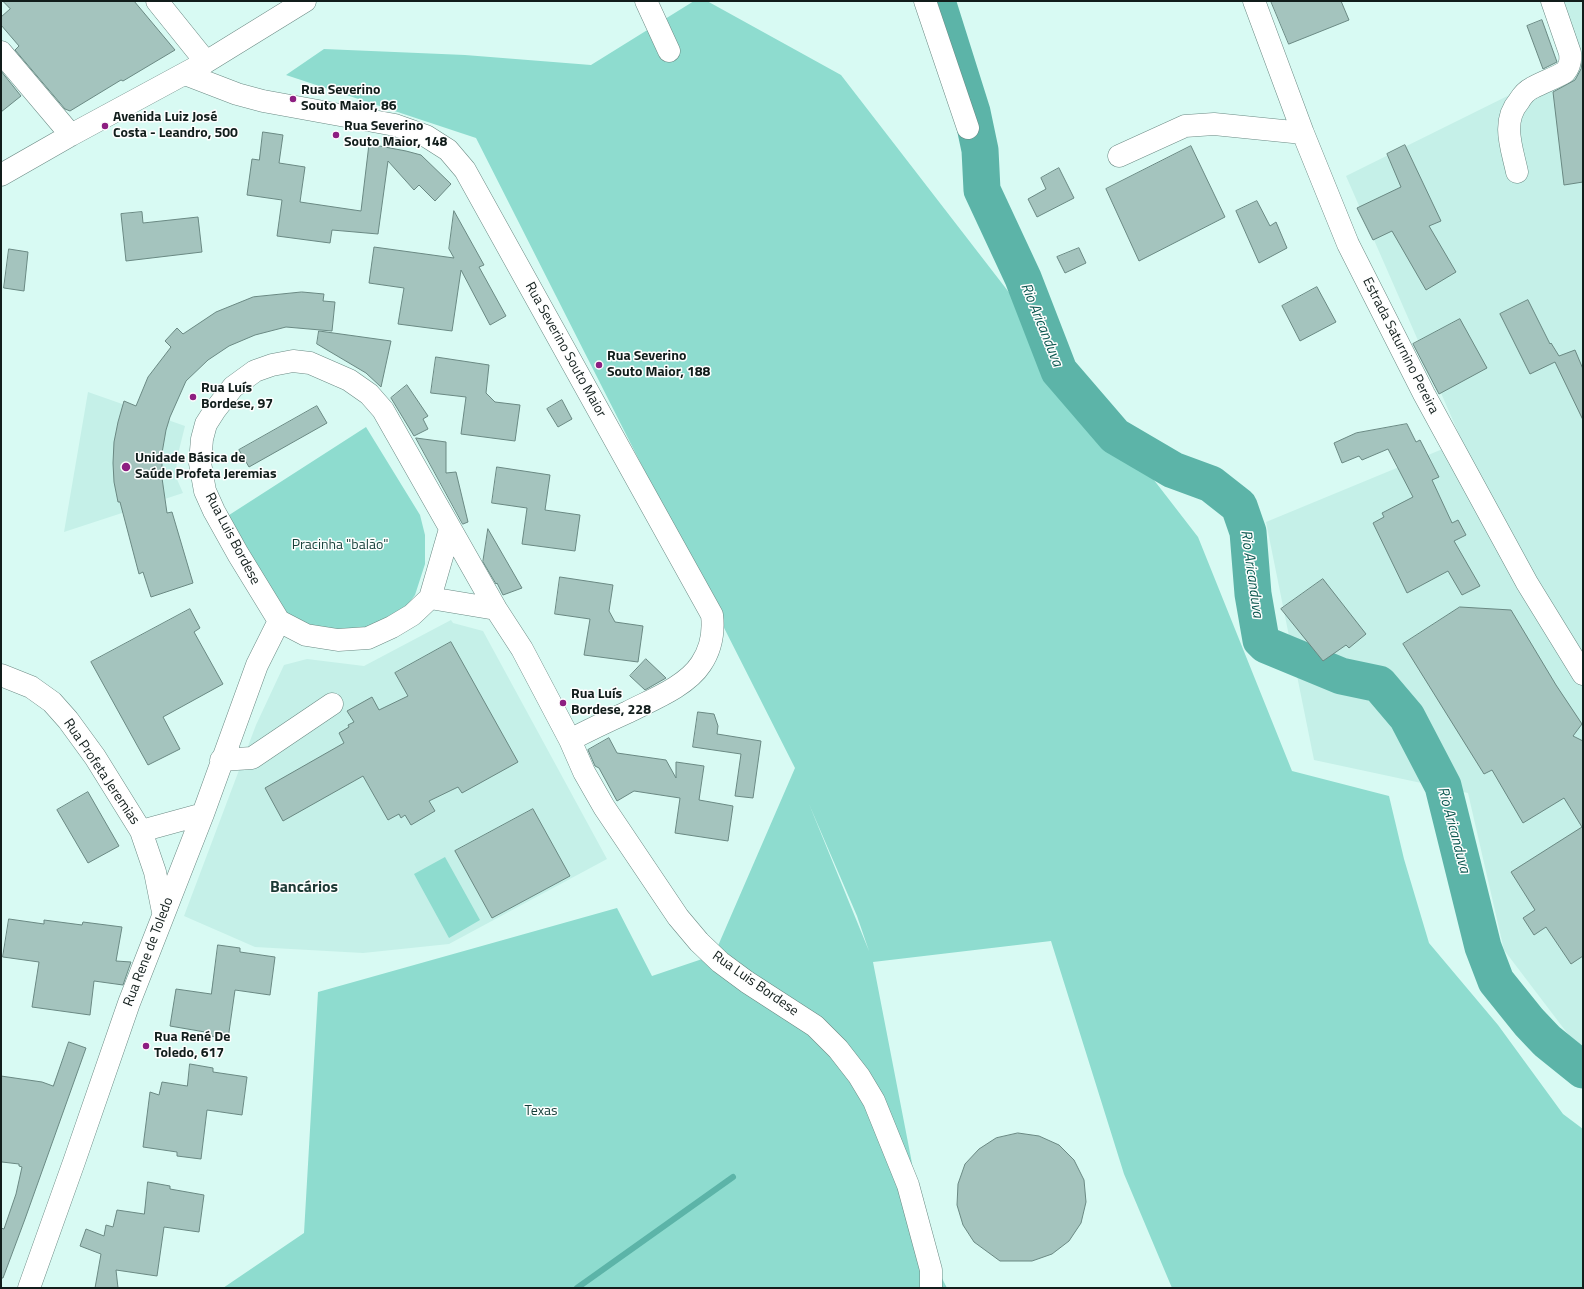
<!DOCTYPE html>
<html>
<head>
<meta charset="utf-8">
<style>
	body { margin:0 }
	#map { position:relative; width:1584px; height:1289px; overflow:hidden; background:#d8faf3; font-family:"Titillium Web",sans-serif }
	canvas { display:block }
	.frame { position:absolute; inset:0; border:2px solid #111d1b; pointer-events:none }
</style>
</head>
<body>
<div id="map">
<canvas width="1584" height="1289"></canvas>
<div class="frame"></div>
</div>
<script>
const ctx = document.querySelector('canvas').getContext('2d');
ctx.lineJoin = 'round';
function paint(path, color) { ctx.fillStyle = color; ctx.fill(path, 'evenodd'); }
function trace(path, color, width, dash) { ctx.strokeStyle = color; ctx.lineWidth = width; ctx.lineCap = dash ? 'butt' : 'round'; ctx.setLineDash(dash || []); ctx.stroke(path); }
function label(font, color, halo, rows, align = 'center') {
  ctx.font = font + ' "Titillium Web",sans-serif'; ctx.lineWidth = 3; ctx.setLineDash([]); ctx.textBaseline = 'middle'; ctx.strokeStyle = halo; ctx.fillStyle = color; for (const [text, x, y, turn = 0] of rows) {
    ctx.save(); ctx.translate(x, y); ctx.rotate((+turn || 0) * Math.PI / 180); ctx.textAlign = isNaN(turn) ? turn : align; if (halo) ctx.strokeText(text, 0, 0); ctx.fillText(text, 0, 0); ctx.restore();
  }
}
paint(new Path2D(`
	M1540,1H1583V1052L1577,1046L1504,950L1468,793L1314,760L1266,522L1462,441L1346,176L1564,68Z
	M88,392L185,426L177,458L176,477L183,493L64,532Z
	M451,620L453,623L483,631L607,859L449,944L363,953L255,947L184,916L256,725L284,665L307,659L364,666Z`), '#c5f0e8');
paint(new Path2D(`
	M694,1H707L841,75L1198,537L1292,771L1389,796L1404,859L1429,943L1498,1025L1563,1114L1583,1129V1288H1172L1124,1174L1051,941L873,962L911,1158L926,1247L947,1288H223L304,1233L318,992L617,908L652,976L714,955L795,768L476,138L286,75L324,49L465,55L591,65ZM809,804L857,916L869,951Z
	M366,427L420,515L425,535V564L415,595L400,615L379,629L329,634L283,612L226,517Z
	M445,857L480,920L449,938L414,874Z`), '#8edccf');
trace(new Path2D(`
	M577,1288L733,1177`), '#5cb4a8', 6);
trace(new Path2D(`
	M937,1L972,112L980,150L982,190L1023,278L1059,371L1115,436L1173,470L1211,484L1239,506L1248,532L1253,594L1261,640L1266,645L1341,676L1379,684L1407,717L1443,786L1483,947L1496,981L1529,1022L1547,1041L1583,1070`), '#5cb4a8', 37);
const building = new Path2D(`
	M3,1H134L175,50L123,81L121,80L70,111L65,109L15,50L19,46L1,25V17L10,9Z
	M1271,1H1341L1349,20L1289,44Z
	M1542,20L1557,62L1543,69L1527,26Z
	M1583,56V182L1564,185L1553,92L1575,80L1581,69Z
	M1,71L21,96L1,112Z
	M263,132L283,135L279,163L305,167L300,202L361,211L369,144L406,151L421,155L451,184L435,201L419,185L414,190L388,161L378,234L332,230L330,243L277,236L282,200L247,195L252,159L259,160Z
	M1405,145L1441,221L1429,226L1456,272L1426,290L1392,231L1373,240L1357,208L1401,187L1387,154Z
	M1191,146L1225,217L1139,261L1106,189Z
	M1059,168L1074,198L1037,217L1028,199L1046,189L1041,178Z
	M1257,201L1270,226L1276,222L1287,248L1259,263L1236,211Z
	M454,211L484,265L479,267L506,316L490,325L461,270L452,331L398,324L404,288L369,283L374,247L454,258L449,249Z
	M142,212L143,223L198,217L202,252L126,261L121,214Z
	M1079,248L1086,263L1065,273L1057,257Z
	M9,249L28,252L24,291L4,288Z
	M1317,287L1336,322L1300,341L1282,306Z
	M302,292L324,294L323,301L335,302L332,331L286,327L255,335L229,346L208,360L186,381L170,417L166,430L162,453V478L167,513L172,512L193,583L151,597L143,572L139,574L120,502H118L114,482L113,463L114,442L118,422L124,401L136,406L148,377L171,347L165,341L177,328L183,334L216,312L253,297Z
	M1528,300L1550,344L1551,343L1559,356L1575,350L1583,369V420L1555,362L1530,374L1500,314Z
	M1460,319L1487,368L1439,394L1413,344Z
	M319,331L391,341L381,387L366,373L317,344Z
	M436,357L489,365L486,393L495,402L520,405L515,441L461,434L466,397L431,393Z
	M407,385L428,416L423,419L428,429L414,436L391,398Z
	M562,400L572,419L558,427L547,409Z
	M317,406L327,423L249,467L239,450Z
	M1407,424L1416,442L1420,440L1439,477L1432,480L1452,523L1458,520L1466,535L1454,541L1480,586L1462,595L1448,571L1407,593L1373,523L1384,517L1382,513L1413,497L1388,449L1362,460L1359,456L1342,463L1334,443L1356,433Z
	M416,438L446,442V473L456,472L468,522L463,524Z
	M497,467L550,475L545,510L580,515L575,551L522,544L527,508L492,503Z
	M488,529L522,588L503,595L497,583L496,584L483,562Z
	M560,577L613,585L609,611L615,622L643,626L638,662L584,655L590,619L555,614Z
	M1323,579L1366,634L1349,648L1346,645L1323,661L1281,609Z
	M1460,607L1511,610L1556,685L1582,724L1573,736L1583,741V956L1571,964L1546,927L1534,935L1523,918L1535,910L1511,872L1582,827L1564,798L1523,823L1492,770L1484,774L1403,644Z
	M190,609L200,628L194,632L223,684L163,717L180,749L148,765L91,662Z
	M451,642L518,762L462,793L458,787L429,801L435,811L411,825L405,815L401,818L399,814L388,820L363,776L283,821L265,788L344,743L339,733L349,727L348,725L354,722L347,711L372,697L379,710L408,696L395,673Z
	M646,659L666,678L645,690L630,676Z
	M698,712L714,714L718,726L717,734L761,741L753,798L735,796L741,754L693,747Z
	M609,738L617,753L666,760L676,778V762L704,766L699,800L733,806L728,841L675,833L680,798L634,791L617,801L599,768L595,766L588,750Z
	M88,792L119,846L88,863L57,810Z
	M533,809L570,876L492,918L455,851Z
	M9,919L44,924V920L82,925L83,922L122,927L116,961L131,962L123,985L94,981L90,1015L32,1007L39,962L3,957Z
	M218,945L240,948V952L275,957L270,995L235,990L228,1039L205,1035V1032L170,1026L176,989L211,994Z
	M69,1042L86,1048L25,1219L3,1278H1V1228L4,1229L16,1194L22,1167L19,1166V1164L2,1162L1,1161V1076L42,1082L53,1086Z
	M190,1064L213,1068V1072L247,1077L242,1115L207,1110L201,1159L177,1156V1152L143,1147L150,1092L159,1095L162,1082L187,1086Z
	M1018,1133L1039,1136L1059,1145L1074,1160L1084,1180L1086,1202L1081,1223L1069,1241L1052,1254L1032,1261H1000L974,1242L963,1225L957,1205L958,1184L965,1164L979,1149L996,1138Z
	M148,1182L170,1186V1189L204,1195L199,1232L164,1227L157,1276L116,1270L118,1288H95L101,1254L80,1246L86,1229L104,1236L106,1225L113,1227L117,1210L144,1214Z`);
paint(building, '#a4c4be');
trace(building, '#6a8983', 1);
const minor = new Path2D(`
	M157,1L206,62
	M646,1L669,51
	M925,1L968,128
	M1254,1L1303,133L1348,244L1424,394L1527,583L1583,674
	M1,52L71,135
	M185,74L237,94L263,101L395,125L426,136L448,150L465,170L712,615C714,632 711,649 701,664C686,687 651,700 628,712C608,721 589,730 570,740
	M1119,156L1185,126L1214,124L1303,133
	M1517,172C1512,148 1501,122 1519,101C1522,96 1526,91 1532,88C1543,82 1555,78 1565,72C1570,66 1571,61 1570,53L1552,1
	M1,175L71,135L206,62L305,1
	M450,529L430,598L412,615L392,627L368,638L338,640L306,635L279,621L238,554L214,511L205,491L200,463L202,439L206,424L215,410L233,387L255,371L272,365L293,361L310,363L349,380L369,394L383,410L496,609L522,649L570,740L584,772L604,807L678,917L699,942L720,962L747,982L815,1026L838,1049L859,1076L874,1101L908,1185L931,1270V1288
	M430,598L496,609
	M1,675L31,687L52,702L68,720L95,757L141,831L155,872L163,912
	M221,760L252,758L332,704
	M141,831L203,814
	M29,1288L74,1162L129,1003L203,814L257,665L279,621`);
trace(minor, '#6b8a84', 23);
trace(minor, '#fff', 22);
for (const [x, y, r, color] of [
	[293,99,4,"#8d1e81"],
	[105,126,4,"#8d1e81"],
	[336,135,4,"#8d1e81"],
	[599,365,4,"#8d1e81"],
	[193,397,4,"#8d1e81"],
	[126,467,5,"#8d1e81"],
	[563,703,4,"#8d1e81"],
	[146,1046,4,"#8d1e81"]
]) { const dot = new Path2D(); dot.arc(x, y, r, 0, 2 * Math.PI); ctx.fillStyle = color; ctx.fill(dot); trace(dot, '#fefefe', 1.5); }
label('bold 14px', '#111d1b', '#fefefe', [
	["Rua Severino",301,91],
	["Souto Maior, 86",301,107],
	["Avenida Luiz José",113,118],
	["Costa - Leandro, 500",113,134],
	["Rua Severino",344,127],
	["Souto Maior, 148",344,143],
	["Rua Severino",607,357],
	["Souto Maior, 188",607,373],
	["Rua Luís",201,389],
	["Bordese, 97",201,405],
	["Unidade Básica de",135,459],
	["Saúde Profeta Jeremias",135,475],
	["Rua Luís",571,695],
	["Bordese, 228",571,711],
	["Rua René De",154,1038],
	["Toledo, 617",154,1054]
], 'left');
label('14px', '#111d1b', '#fefefe', [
	["Estrada Saturnino Pereira",1400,346,63],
	["Rua Severino Souto Maior",565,350,61],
	["Rua Luis Bordese",232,539,62],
	["Rua Profeta Jeremias",101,772,56],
	["Rua Rene de Toledo",149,952,-69],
	["Rua Luis Bordese",755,984,35]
]);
label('14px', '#153f39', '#fefefe', [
	["Pracinha \"balão\"",340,546],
	["Texas",541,1112]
]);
label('italic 15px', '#0b5850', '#fefefe', [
	["Rio Aricanduva",1041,325,68],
	["Rio Aricanduva",1251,574,82],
	["Rio Aricanduva",1453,830,75]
]);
label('bold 16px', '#1b3833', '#fefefe', [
	["Bancários",304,888]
]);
</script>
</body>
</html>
